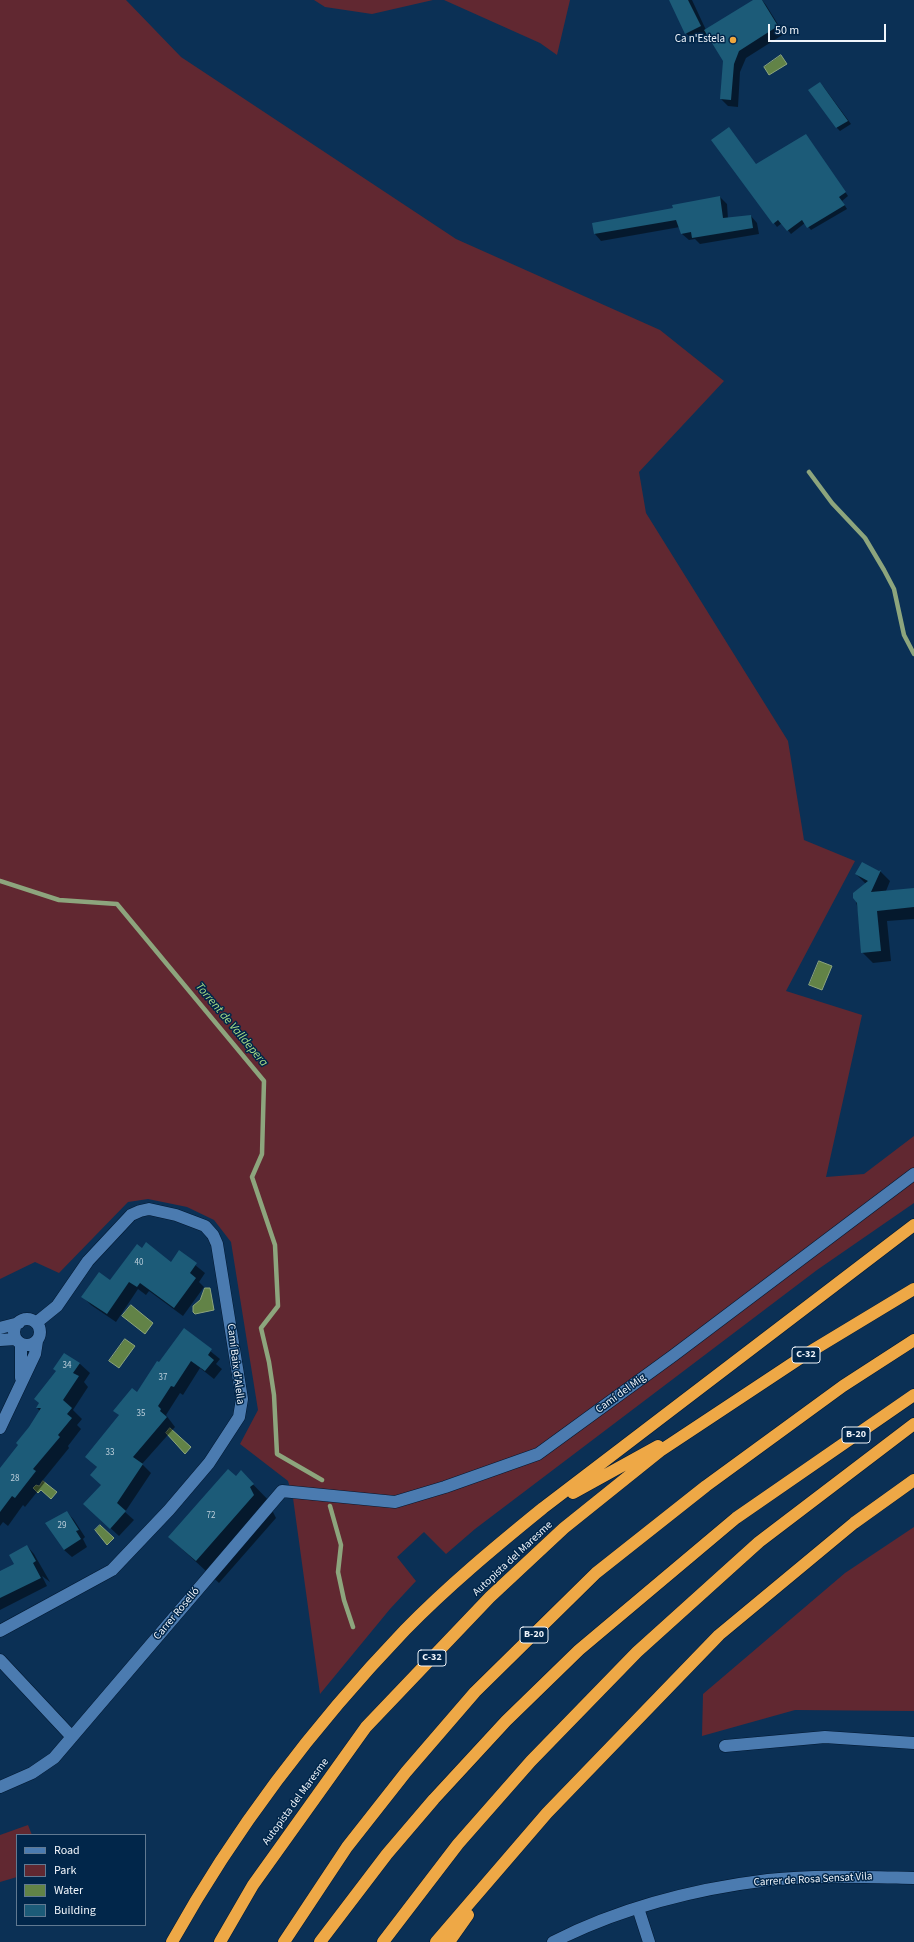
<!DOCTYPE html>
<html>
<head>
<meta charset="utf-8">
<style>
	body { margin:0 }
	#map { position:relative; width:914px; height:1942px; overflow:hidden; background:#0b3055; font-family:"Source Sans 3",sans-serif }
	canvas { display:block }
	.legend { position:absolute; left:16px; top:1834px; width:130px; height:92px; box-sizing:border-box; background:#01264a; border:1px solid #617991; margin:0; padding:5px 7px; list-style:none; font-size:12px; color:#f0f5fb }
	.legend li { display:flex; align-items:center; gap:8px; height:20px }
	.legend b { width:20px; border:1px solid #617991 }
	.scale { position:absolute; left:768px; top:24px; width:118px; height:18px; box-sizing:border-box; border:2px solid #f0f5fb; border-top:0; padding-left:5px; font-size:12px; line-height:14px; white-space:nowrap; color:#f0f5fb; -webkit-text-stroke:3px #01264a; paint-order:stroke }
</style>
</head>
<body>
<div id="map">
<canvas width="914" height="1942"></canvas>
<ul class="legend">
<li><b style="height:5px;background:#4b7bb0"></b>Road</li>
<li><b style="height:11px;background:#612831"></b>Park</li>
<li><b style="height:11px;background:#628347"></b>Water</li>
<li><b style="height:11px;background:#1c5b78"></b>Building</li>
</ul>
<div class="scale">50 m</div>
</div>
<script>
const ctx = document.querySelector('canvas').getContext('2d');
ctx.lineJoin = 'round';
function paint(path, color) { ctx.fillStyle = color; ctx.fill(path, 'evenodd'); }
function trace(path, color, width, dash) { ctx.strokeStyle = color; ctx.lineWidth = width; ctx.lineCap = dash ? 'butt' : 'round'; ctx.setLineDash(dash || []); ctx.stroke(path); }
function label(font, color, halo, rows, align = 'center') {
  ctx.font = font + ' "Source Sans 3",sans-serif'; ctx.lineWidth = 3; ctx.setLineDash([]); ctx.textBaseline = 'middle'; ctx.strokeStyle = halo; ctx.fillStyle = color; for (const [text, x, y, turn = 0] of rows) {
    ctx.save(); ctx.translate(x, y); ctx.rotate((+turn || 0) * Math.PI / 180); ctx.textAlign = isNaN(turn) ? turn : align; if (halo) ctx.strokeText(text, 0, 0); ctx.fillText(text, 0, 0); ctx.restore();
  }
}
paint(new Path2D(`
	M0,0H126L181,57L456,239L660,330L724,381L639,472L646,513L788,741L804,840L855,861L786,991L862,1015L826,1177L864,1174L914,1136V1203L817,1270L475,1529L446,1554L424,1532L397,1557L416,1581L390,1609L320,1694L293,1498L288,1481L240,1444L258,1410L231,1242L214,1220L187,1207L148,1199L128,1202L59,1273L35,1262L0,1279Z
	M314,0H433L372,14L325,7Z
	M444,0H570L557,55L540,43Z
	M914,1527V1711L795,1710L702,1736L703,1694L845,1573Z
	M28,1825L32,1835H17V1877L0,1882V1835Z`), '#612831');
const water = new Path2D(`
	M781,55L787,64L769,75L764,67Z
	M819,961L832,966L822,990L809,985Z
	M205,1288H210L214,1310L195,1314L193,1312V1306L200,1300Z
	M131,1305L153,1323L145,1334L122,1316Z
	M125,1339L135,1346L119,1368L109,1361Z
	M170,1428L191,1447L185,1454L166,1433Z
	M43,1481L57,1492L51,1499L41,1490L38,1493L33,1488L36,1485L39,1486Z
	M100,1525L114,1538L107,1545L95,1530Z`);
paint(water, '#628347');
trace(water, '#8da57d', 1);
paint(new Path2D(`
	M670,0H692L706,30L755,0H762L766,5L784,34L746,58L740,72L738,107L728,106L721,99L724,61L707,34L693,41L686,33Z
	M823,86L851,124L840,131L836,127Z
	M809,139L848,196L842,201L847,209L811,230L805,223L791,234L782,223L777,227L774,223L757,165Z
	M720,197L727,204L728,219L751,216L757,223L759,234L700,244L695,239L689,240L682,234L680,227L601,241L595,234L593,224L674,209Z
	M880,871L890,881L886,891L914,889V919L887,921L891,961L873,963L862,952L858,910L854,893L866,884L856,874Z
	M142,1249L172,1263L179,1252L205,1273L199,1282L204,1287L183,1316L149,1291L146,1295L138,1289L116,1322L91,1305L83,1297L110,1282Z
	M184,1330L220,1359L216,1364L222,1369L214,1379L200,1368L183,1395L180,1393L166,1415L175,1427L142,1464L151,1473L125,1512L134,1520L119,1536L93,1512L102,1485L97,1467L87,1457L137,1394Z
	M79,1363L90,1373L84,1382L88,1387L73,1410L82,1419L77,1425L81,1429L68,1446L69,1448L43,1480L45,1482L25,1507L23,1505L8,1526L3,1522L0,1526V1470L20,1445L40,1411L37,1408Z
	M241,1472L275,1507L272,1510L276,1518L219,1583L169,1537Z
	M67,1512L74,1520L85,1537L83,1539L87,1547L72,1557L64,1550Z
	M27,1546L34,1554L50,1582L42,1576L47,1586L0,1610V1572L22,1569Z`), '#0007');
trace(new Path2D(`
	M809,472L832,503L865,538L884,570L894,589L904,635L914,654
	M0,881L59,900L117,904L264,1081L262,1154L252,1177L275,1245L278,1306L261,1328L269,1362L274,1395L277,1454L322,1480
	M330,1506L341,1545L338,1572L344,1600L353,1627`), '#8da57d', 4.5);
paint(new Path2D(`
	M669,0H688L701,26L685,34Z
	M753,0H762L778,26L739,51L734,64L731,100L720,99L723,61L704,30Z
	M820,82L848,121L836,128L808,90Z
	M729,127L756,164L806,134L846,192L839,197L845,205L807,228L802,220L787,231L778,220L773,224L711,140Z
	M720,196L723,218L751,215L753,228L692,238L691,232L681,234L676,220L594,234L592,223L673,208L672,205Z
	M862,862L879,871L881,870L871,892L914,888V907L877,911L881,951L861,953L857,903L853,898V893L868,881L855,874Z
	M146,1242L171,1262L179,1250L197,1263L190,1273L196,1278L174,1308L140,1283L137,1287L129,1282L107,1314L81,1297L99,1272L110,1280L137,1244L142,1248Z
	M184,1328L212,1349L208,1355L214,1360L205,1371L191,1361L174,1387L171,1386L158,1406L161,1409L160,1411L167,1417L133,1457L143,1464L117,1503L126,1511L110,1529L83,1504L101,1485L90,1475L97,1467L85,1457L119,1415L113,1411L132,1388L137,1392L157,1361L159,1362Z
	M64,1353L80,1363L73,1373L79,1376L63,1400L72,1408L67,1414L72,1418L58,1435L60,1437L33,1469L36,1471L15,1498L12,1496L0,1512V1468L18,1445L16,1443L29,1427L41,1408H36L39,1403L34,1399L56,1371L53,1369Z
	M228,1469L236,1476L241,1470L254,1484L250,1487L254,1495L196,1561L168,1537Z
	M67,1511L79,1530L76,1531L81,1539L64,1550L45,1523Z
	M27,1545L36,1561L33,1563L41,1578L0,1598V1571L14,1564L9,1555Z`), '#1c5b78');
const street = new Path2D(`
	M14 1332a13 13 0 1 1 26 0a13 13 0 1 1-26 0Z
	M0,1328L19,1323
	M0,1340L16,1339
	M21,1344V1378
	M0,1428L35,1354L37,1341
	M0,1631L112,1570L169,1510L209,1463L239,1417L242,1399L217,1244L213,1235L205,1226L176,1215L149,1209L140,1211L131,1215L88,1261L57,1306L36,1323
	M0,1660L72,1737
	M725,1746L825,1737L914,1743
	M0,1787L32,1773L54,1758L282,1491L395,1502L445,1487L538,1454L674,1355L914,1174
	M638,1908L649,1942
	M553,1942C620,1908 694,1889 768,1880C816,1875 866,1877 914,1878`);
const highway = new Path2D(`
	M573,1493L658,1446
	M172,1942C236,1827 314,1725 405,1630C448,1586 495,1547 543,1508L914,1225
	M220,1942L253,1885L366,1727L490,1597L564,1528L660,1451L808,1353L914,1289
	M284,1942L347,1847L406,1772L475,1692L596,1573L706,1486L843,1386L914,1340
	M320,1942L387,1854L434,1799L506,1721L579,1650L736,1518L914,1395
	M383,1942L458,1844L531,1761L637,1652L759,1542L914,1424
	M436,1942L547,1813L719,1635L854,1523L914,1480
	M449,1942L468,1915`);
trace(street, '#011831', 13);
trace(highway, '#011831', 13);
trace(street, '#4b7bb0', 12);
trace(highway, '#eea846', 12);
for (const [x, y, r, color] of [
	[733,40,4,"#efa73e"]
]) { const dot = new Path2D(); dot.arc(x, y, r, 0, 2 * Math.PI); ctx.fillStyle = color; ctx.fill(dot); trace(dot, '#01264a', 1.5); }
label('9px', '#bbceda', null, [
	["40",139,1263],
	["34",67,1366],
	["37",163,1378],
	["35",141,1414],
	["33",110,1453],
	["28",15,1479],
	["72",211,1516],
	["29",62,1526]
]);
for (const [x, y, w] of [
	[806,1355,28],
	[856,1435,28],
	[534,1635,28],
	[432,1658,28]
]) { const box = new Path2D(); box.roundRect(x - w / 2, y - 8, w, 16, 3); ctx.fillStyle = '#01264a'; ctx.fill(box); trace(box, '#f0f5fb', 1); }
label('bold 10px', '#f0f5fb', null, [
	["C-32",806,1355],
	["B-20",856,1435],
	["B-20",534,1635],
	["C-32",432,1658]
]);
label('11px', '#f0f5fb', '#01264a', [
	["Ca n'Estela",725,40]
], 'right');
label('11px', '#f0f5fb', '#01264a', [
	["Camí Baix d'Alella",235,1364,83],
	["Camí del Mig",621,1394,-36],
	["Autopista del Maresme",513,1559,-43],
	["Carrer Roselló",177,1614,-50],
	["Autopista del Maresme",296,1802,-54],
	["Carrer de Rosa Sensat Vila",813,1880,-3]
]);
label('italic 12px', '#aadb84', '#01264a', [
	["Torrent de Valldepera",231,1025,50]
]);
</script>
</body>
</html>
